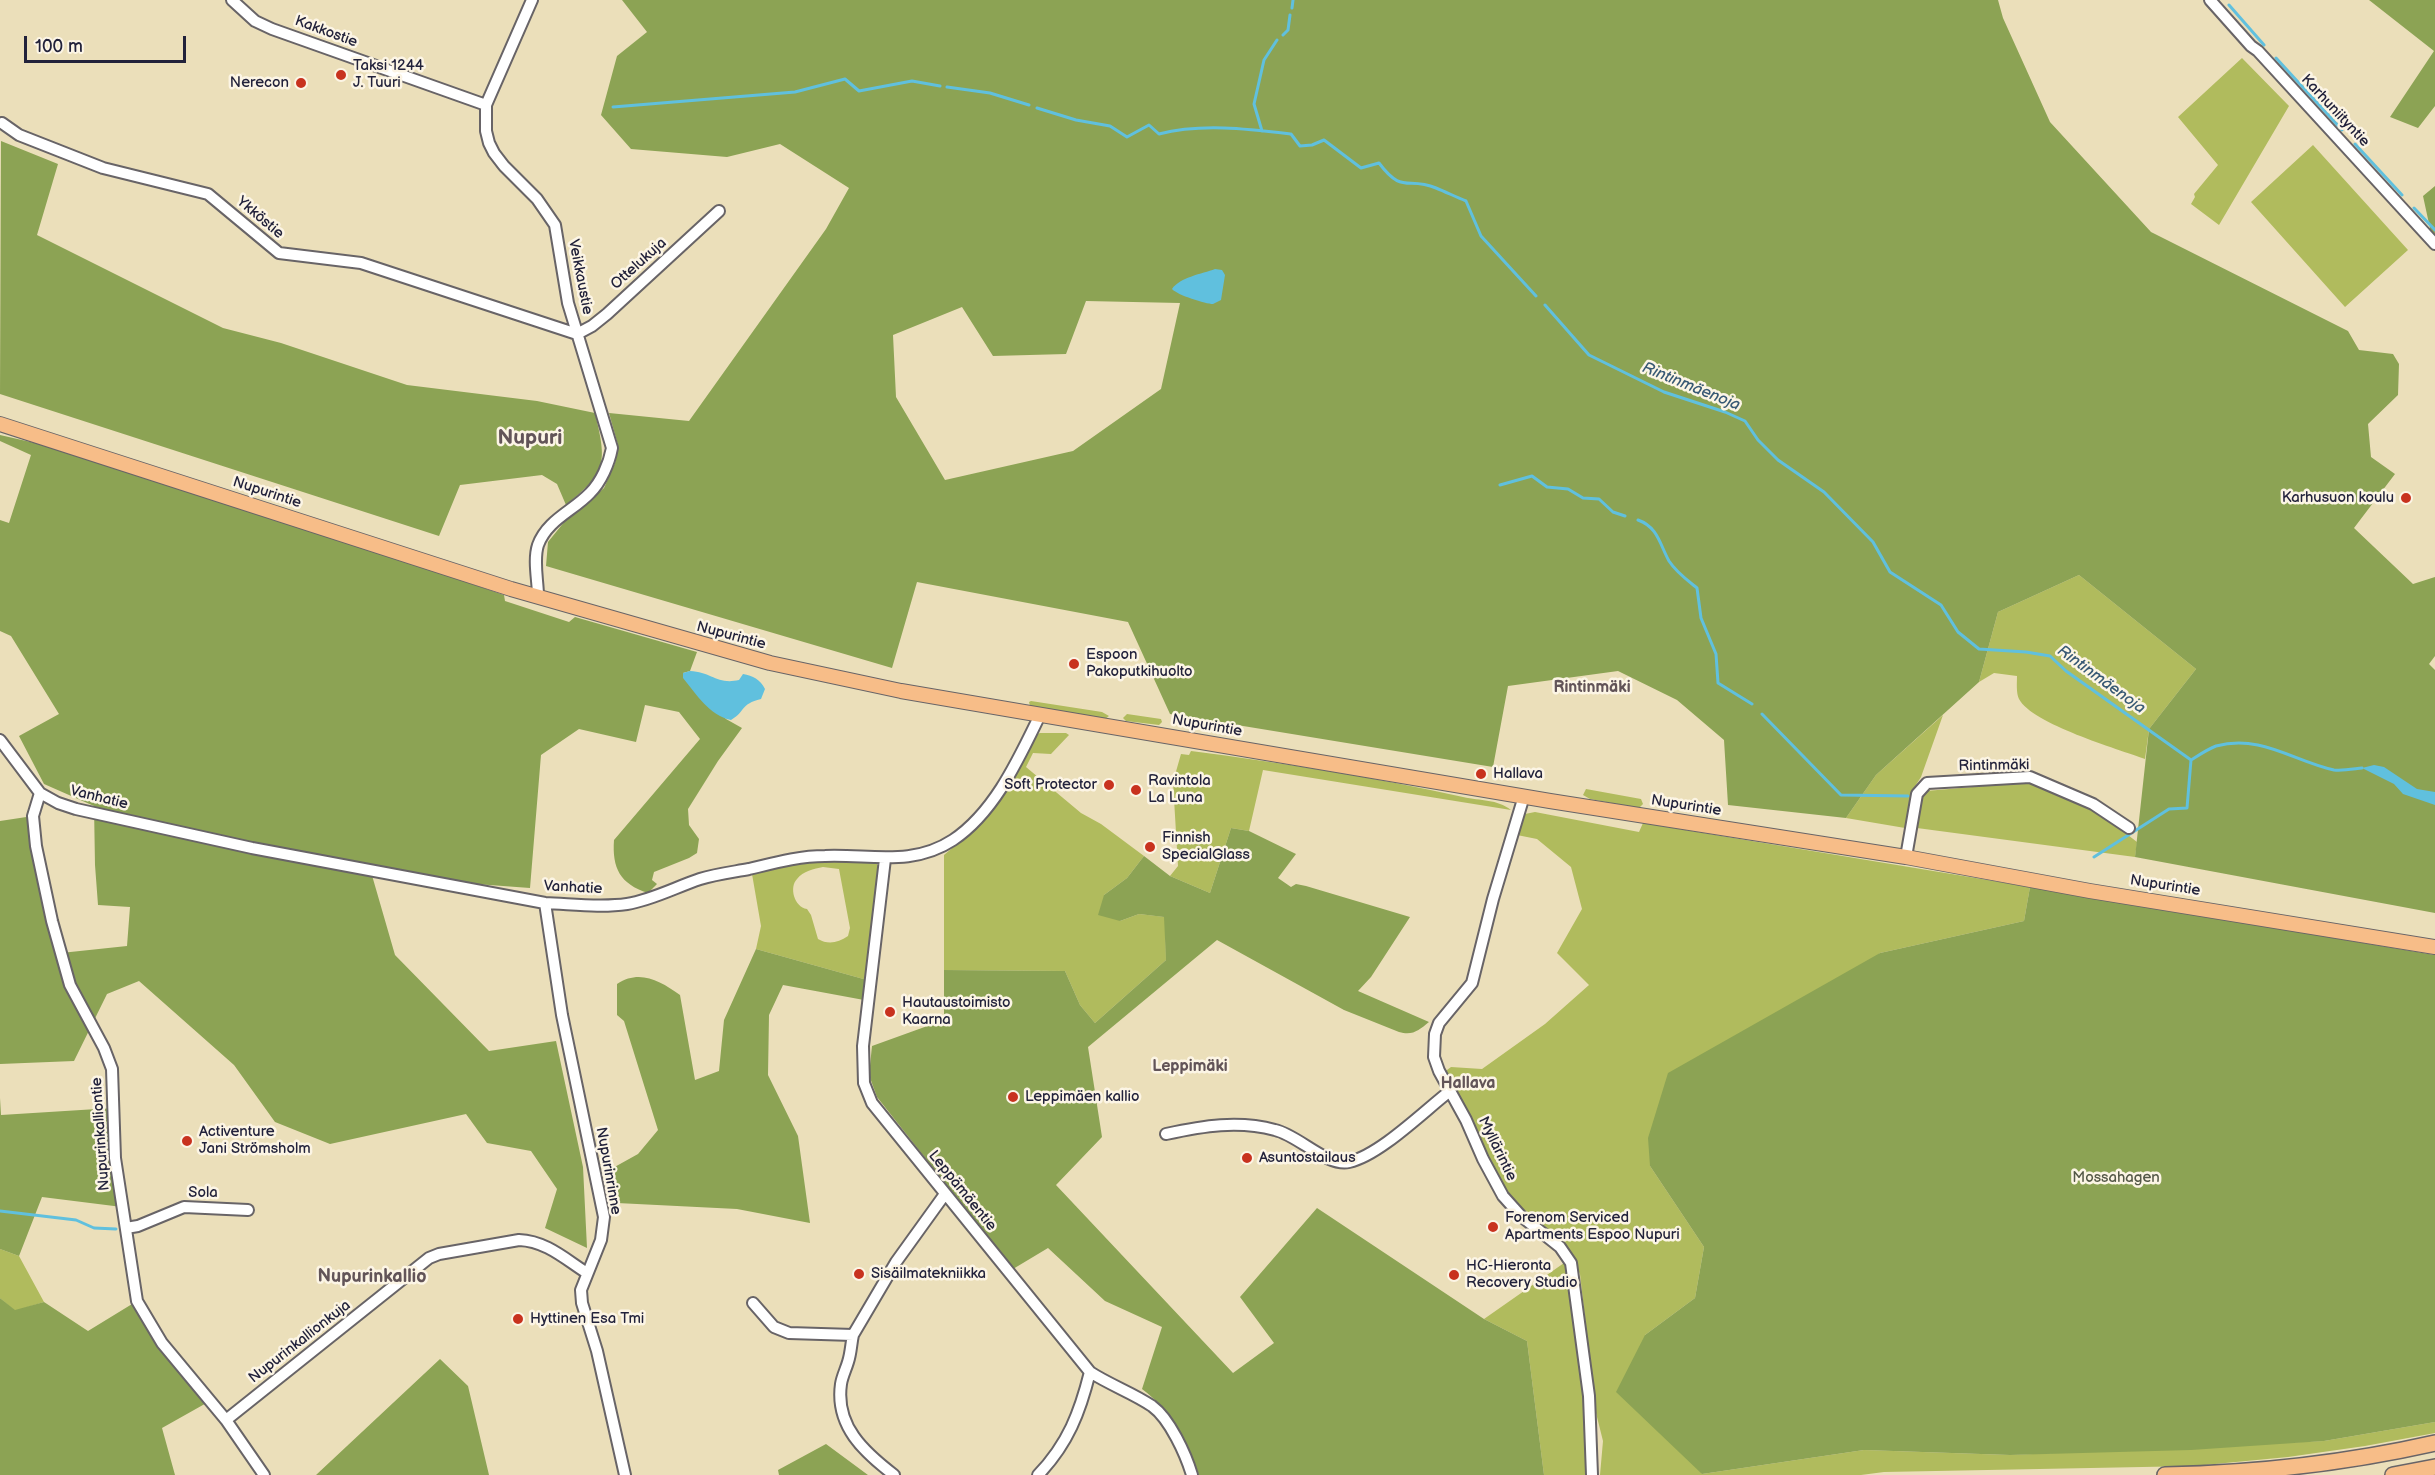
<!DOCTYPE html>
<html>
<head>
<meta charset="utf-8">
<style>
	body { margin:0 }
	#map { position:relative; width:2435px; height:1475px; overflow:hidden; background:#ebdfba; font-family:"Balsamiq Sans",sans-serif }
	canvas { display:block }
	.scale { position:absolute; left:24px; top:36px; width:162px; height:27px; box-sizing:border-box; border:3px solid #22223b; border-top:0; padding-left:8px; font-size:18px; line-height:21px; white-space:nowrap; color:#22223b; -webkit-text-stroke:4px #fcf5e5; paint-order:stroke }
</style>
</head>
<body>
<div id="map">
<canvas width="2435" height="1475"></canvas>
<div class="scale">100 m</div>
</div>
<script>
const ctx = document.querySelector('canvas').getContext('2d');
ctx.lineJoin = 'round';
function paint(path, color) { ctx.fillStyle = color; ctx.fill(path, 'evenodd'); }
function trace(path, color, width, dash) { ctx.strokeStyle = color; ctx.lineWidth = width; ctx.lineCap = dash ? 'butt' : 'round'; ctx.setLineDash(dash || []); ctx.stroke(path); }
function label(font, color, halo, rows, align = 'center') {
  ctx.font = font + ' "Balsamiq Sans",sans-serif'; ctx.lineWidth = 5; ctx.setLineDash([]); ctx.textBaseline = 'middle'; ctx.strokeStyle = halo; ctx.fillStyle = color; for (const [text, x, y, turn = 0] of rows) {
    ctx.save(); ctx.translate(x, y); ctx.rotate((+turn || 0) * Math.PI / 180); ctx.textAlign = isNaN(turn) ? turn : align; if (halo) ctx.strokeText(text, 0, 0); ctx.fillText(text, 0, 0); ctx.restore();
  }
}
paint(new Path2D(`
	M2242,58L2289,106L2219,225L2191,204L2195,197L2194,194L2218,165L2178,117Z
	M2313,145L2408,250L2345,307L2251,202Z
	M2079,575L2196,669L2149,729L2145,759C2118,749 2032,724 2019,699C2016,693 2017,682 2017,676L1994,673L1979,682L1998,612Z
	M1031,701L1102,712L1109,716L1105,719L1030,706L1029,702Z
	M1127,714L1161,719L1162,722L1159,725L1126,721L1123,718Z
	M1943,715L1921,777L1912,791L1905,828L1846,818L1876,775Z
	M1040,733H1066L1069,735L1051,754L1033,753L1026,767L1081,813L1101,824L1144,856L1127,878L1104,895L1120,921L1139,914L1165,917L1166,960L1095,1023L1080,1005L1065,971L944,970V855C985,823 1010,779 1035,735Z
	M1191,751C1283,763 1373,777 1463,797C1481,801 1497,799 1511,810L1263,770L1249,831L1231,828L1210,893L1170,876L1178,866L1173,782L1181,754L1189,755Z
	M2030,782L2093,808L2137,842L2135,857L1917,828L1918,804L1926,791Z
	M1586,789L1641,799L1643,804L1639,808L1590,799L1583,795Z
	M1535,812L1639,832L1643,823L2030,887L2024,921L1880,953L1650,1166L1704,1247L1695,1298L1645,1335L1702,1474L1864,1450L2010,1455L2324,1441L2435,1422V1433L2365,1446L2288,1457L2194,1466L1884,1472L1861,1475H1600L1603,1441L1595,1409L1580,1274C1566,1241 1529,1222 1506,1194L1443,1073L1451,1067L1482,1069L1545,1024L1589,985L1557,953L1582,909L1571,867L1537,839L1517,835L1525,814Z
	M812,861H865L877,864L880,870L867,980L756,949L761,926L752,874ZM823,867L839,869L850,928L848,936C838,943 828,945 818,939L811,915L807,909C794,907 789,887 797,879C803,871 814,869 823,867Z
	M0,1249L19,1256L44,1302L15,1311L0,1298Z
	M1564,1263C1575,1289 1576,1317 1579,1345C1583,1388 1585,1431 1587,1475H1544L1527,1341L1484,1319Z`), '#b0bb5d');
paint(new Path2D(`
	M622,0H1998L2003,18L2050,122L2151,232L2348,331L2359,350L2393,354L2399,364L2398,395L2368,424L2371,457L2395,474L2354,528L2413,584L2435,577V656L2429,664L2435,670V913L2135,857L2149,729L2196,669L2079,575L1998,612L1979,682L1876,775L1846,818L1728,805L1724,740L1677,700L1618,671L1508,686L1493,767L1170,714L1128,622L917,582L892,668L546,566L548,542L565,521L604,488L615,463L618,445L609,413L689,421L826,229L849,188L780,144L727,157L631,149L601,115L617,56L647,32ZM1086,301L1180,303L1161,389L1073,451L945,480L896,397L893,335L962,307L993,356L1066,354Z
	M2369,0H2435V106L2418,128L2390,117L2434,51Z
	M1,141L58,164L37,235L223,328L281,343L407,385L537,401L595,413C607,463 607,472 566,505L557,484L542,475L460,485L439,536L0,394Z
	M2435,186V237L2431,233L2423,196Z
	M0,435L70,451L391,556L504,595L505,601L569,622L575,617L697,652L690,671L683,673L726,719L742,728L718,761L688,809L689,825L699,839L697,853L689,858L654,872L652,880L657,884L648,893C620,884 612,868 614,840L700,739L679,712L645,705L636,742L579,729L541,755L530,888L449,882L369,865L395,955L489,1051L556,1041L583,1167L587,1248L545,1228L557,1189L531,1151L487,1143L466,1114L330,1144L275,1122L234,1065L139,981L107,994L74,1061L0,1064V821L33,816L61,953L127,946L130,907L98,905L95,865L94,806L44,784L19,736L59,714L11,636L0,631V520L9,523L31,455L0,441Z
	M1231,828L1249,831L1296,854L1278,878L1291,887L1296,884L1306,886L1410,917L1371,977L1358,991L1429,1022C1419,1030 1413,1036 1399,1032L1344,1010L1217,940L1088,1047L1102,1137L1056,1185L1233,1373L1274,1343L1240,1297L1317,1208L1484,1319L1527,1341L1544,1475H1199C1187,1440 1172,1412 1142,1389L1162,1327L1105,1301L1048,1248L1013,1269L877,1097L869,1075L872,1046L944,1020V970L1065,971L1080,1005L1095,1023L1166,960L1164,917L1139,914L1120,921L1098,915L1104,895L1127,878L1144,856L1170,876L1210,893Z
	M2030,887L2435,955V1422L2324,1441L2191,1450L2010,1455L1864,1450L1702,1474L1616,1392L1645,1335L1695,1298L1704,1247L1650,1166L1648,1138L1668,1073L1880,953L2024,921Z
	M756,949L867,980L864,1000L783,985L769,1015L768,1075L798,1136L810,1223L737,1209L617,1203L611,1169L638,1154L658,1130L624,1021L617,1015V984C640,969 660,981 680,995L695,1080L719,1071L724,1020Z
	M0,1098L1,1115L113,1108L122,1207L42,1197L19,1256L0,1249Z
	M0,1298L15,1310L44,1302L88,1331L137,1301L210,1401L162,1428L175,1475H0Z
	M440,1359L468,1386L489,1475H316Z
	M826,1444L868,1475H779L778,1470Z`), '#8ca354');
paint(new Path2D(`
	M1215,269L1222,270L1225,275L1221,300L1213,304C1206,304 1177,295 1172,289C1180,277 1202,274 1215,269Z
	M690,671C712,672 717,685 739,680L743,674C753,676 760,679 765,689L761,699C740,704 746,711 731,720C709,715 697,695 683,678V673Z
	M2374,765L2384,767L2417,789L2435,792V805L2403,794L2394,784L2362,768Z`), '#60c0de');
trace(new Path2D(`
	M2229,5L2264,45
	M1292,8L1293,0
	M1283,35L1288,30L1290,15
	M2276,58L2342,130
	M947,87L990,93L1029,105
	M613,107L795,92L845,79L859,91L912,81L940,86
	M1037,108L1076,120L1110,126L1127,137L1149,125L1159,134C1201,123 1249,129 1291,134L1300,146L1312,145L1324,140L1361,168L1379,163C1403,195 1407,176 1436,188C1446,192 1456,197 1466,201L1481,236L1536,296
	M1262,131L1254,104L1264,60L1277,40
	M2355,144L2402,195
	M2414,208L2435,230
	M1545,305L1589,355L1664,392L1725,412L1745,421L1758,440L1778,460L1824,492L1873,542L1890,572L1941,605L1958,632L1979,649L2026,652L2050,656L2066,671L2191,760
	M1500,485L1532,476L1547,487L1568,489L1583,498L1599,499L1613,512L1625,516
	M1638,520C1658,527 1660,545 1669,561C1676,572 1687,580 1697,588L1701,618L1716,654L1718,683L1752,704
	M1762,714L1841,795L1908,796
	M2191,760C2199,755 2208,749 2216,746C2261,734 2293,761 2334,770C2343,771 2353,769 2362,768
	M2094,857L2169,809L2187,808L2191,760
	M0,1211L76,1220L94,1228L116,1229`), '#60c0de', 3);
const minor = new Path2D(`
	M232,0L255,21L272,29L486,105
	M532,0L486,105V131L489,143L494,153L504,166L537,199L555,225L568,303L612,448C609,464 601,482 590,493C573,511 547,520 538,545C533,560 538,581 538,596
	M2210,0L2251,46L2258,51L2435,244
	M2,123L19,135L103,168L208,194L279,253L361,263L577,334L592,326L607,314L719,211
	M0,740L40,793L33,816L36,846L52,921L70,985L104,1048L112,1069L115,1158L137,1301L162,1343L226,1420L264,1475
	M40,793L58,803L76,809L252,848L545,903C572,904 600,908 627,904C652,900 676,887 700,879C716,874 733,872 749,869C774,863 799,856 825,856C870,854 912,867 953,840C995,812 1019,758 1040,715
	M1524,796L1493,899L1472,983L1439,1023L1435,1034L1434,1057L1439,1071L1466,1120L1483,1159L1503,1196L1521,1216L1560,1247L1571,1263L1589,1396L1592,1475
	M1906,857L1917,794L1927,783L2030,777L2093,804L2129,828
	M885,859L863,1046L864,1083L872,1103L1090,1372C1110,1385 1133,1393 1152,1406C1170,1419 1186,1455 1192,1475
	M545,903L562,1015L604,1217L601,1240L581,1290L582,1303L597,1351L625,1475
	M1166,1134C1203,1126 1238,1120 1275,1130C1298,1135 1327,1167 1349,1162C1380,1155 1424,1111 1450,1091
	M126,1228L138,1226L184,1207L248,1210
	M753,1303L774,1327L789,1333L853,1335L896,1262L945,1194
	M853,1335C851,1344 851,1353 848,1362C846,1369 842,1377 841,1384C835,1426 864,1452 894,1475
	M226,1420L429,1258L439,1254L519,1240C546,1241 565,1259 587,1273
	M1038,1475C1068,1444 1080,1412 1090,1372`);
const major = new Path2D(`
	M0,424L511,589L770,663L901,691L1018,711L1550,801L1906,857L2090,891L2435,947`);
const highway = new Path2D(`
	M2165,1475C2256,1473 2347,1463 2435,1443
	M2393,1475L2435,1467`);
trace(minor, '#686467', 14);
trace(major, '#686467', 16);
trace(highway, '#686467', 18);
trace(minor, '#fff', 10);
trace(major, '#f7bd88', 14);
trace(highway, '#f7bd88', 15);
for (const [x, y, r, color] of [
	[341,75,6,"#c8321e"],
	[301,83,6,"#c8321e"],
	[2406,498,6,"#c8321e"],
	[1074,664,6,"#c8321e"],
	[1481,774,6,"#c8321e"],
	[1109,785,6,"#c8321e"],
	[1136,790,6,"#c8321e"],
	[1150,847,6,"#c8321e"],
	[890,1012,6,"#c8321e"],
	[1013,1097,6,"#c8321e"],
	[187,1141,6,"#c8321e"],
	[1247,1158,6,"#c8321e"],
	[1493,1227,6,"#c8321e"],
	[859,1274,6,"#c8321e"],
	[1454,1275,6,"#c8321e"],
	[518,1319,6,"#c8321e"]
]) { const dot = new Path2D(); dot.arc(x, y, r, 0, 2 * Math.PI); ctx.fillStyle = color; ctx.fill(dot); trace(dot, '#fcf5e5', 2); }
label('15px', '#22223b', '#fcf5e5', [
	["Kakkostie",326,32,20],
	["Karhuniityntie",2335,111,47],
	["Ykköstie",260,218,40],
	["Ottelukuja",639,264,-42],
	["Veikkaustie",580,277,79],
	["Nupurintie",267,493,18],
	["Nupurintie",731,636,15],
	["Nupurintie",1207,726,10],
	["Rintinmäki",1994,766,-1],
	["Vanhatie",99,798,14],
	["Nupurintie",1686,806,9],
	["Nupurintie",2165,886,9],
	["Vanhatie",573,888,3],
	["Nupurinkalliontie",101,1134,-94],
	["Myllärintie",1497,1149,64],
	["Nupurinrinne",608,1171,80],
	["Leppämäentie",962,1191,51],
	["Sola",203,1193],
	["Nupurinkallionkuja",300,1342,-38]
]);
label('15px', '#22223b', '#fcf5e5', [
	["Taksi 1244",353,66],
	["J. Tuuri",353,83],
	["Nerecon",289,83,"right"],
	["Karhusuon koulu",2394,498,"right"],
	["Espoon",1086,655],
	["Pakoputkihuolto",1086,672],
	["Hallava",1493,774],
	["Ravintola",1148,781],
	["La Luna",1148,798],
	["Soft Protector",1097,785,"right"],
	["Finnish",1162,838],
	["SpecialGlass",1162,855],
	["Hautaustoimisto",902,1003],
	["Kaarna",902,1020],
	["Leppimäen kallio",1025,1097],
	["Activenture",199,1132],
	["Jani Strömsholm",199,1149],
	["Asuntostailaus",1259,1158],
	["Forenom Serviced",1505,1218],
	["Apartments Espoo Nupuri",1505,1235],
	["HC-Hieronta",1466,1266],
	["Recovery Studio",1466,1283],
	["Sisäilmatekniikka",871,1274],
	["Hyttinen Esa Tmi",530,1319]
], 'left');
label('15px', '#545847', '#fcf5e5', [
	["Mossahagen",2116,1178]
]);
label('italic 16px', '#385974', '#fcf5e5', [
	["Rintinmäenoja",1691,387,22],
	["Rintinmäenoja",2101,680,36]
]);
label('bold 16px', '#625458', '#fcf5e5', [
	["Rintinmäki",1592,688],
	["Leppimäki",1190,1067],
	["Hallava",1468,1084]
]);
label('bold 18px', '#625458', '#fcf5e5', [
	["Nupurinkallio",372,1277]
]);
label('bold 21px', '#625458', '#fcf5e5', [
	["Nupuri",530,439]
]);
</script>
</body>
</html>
